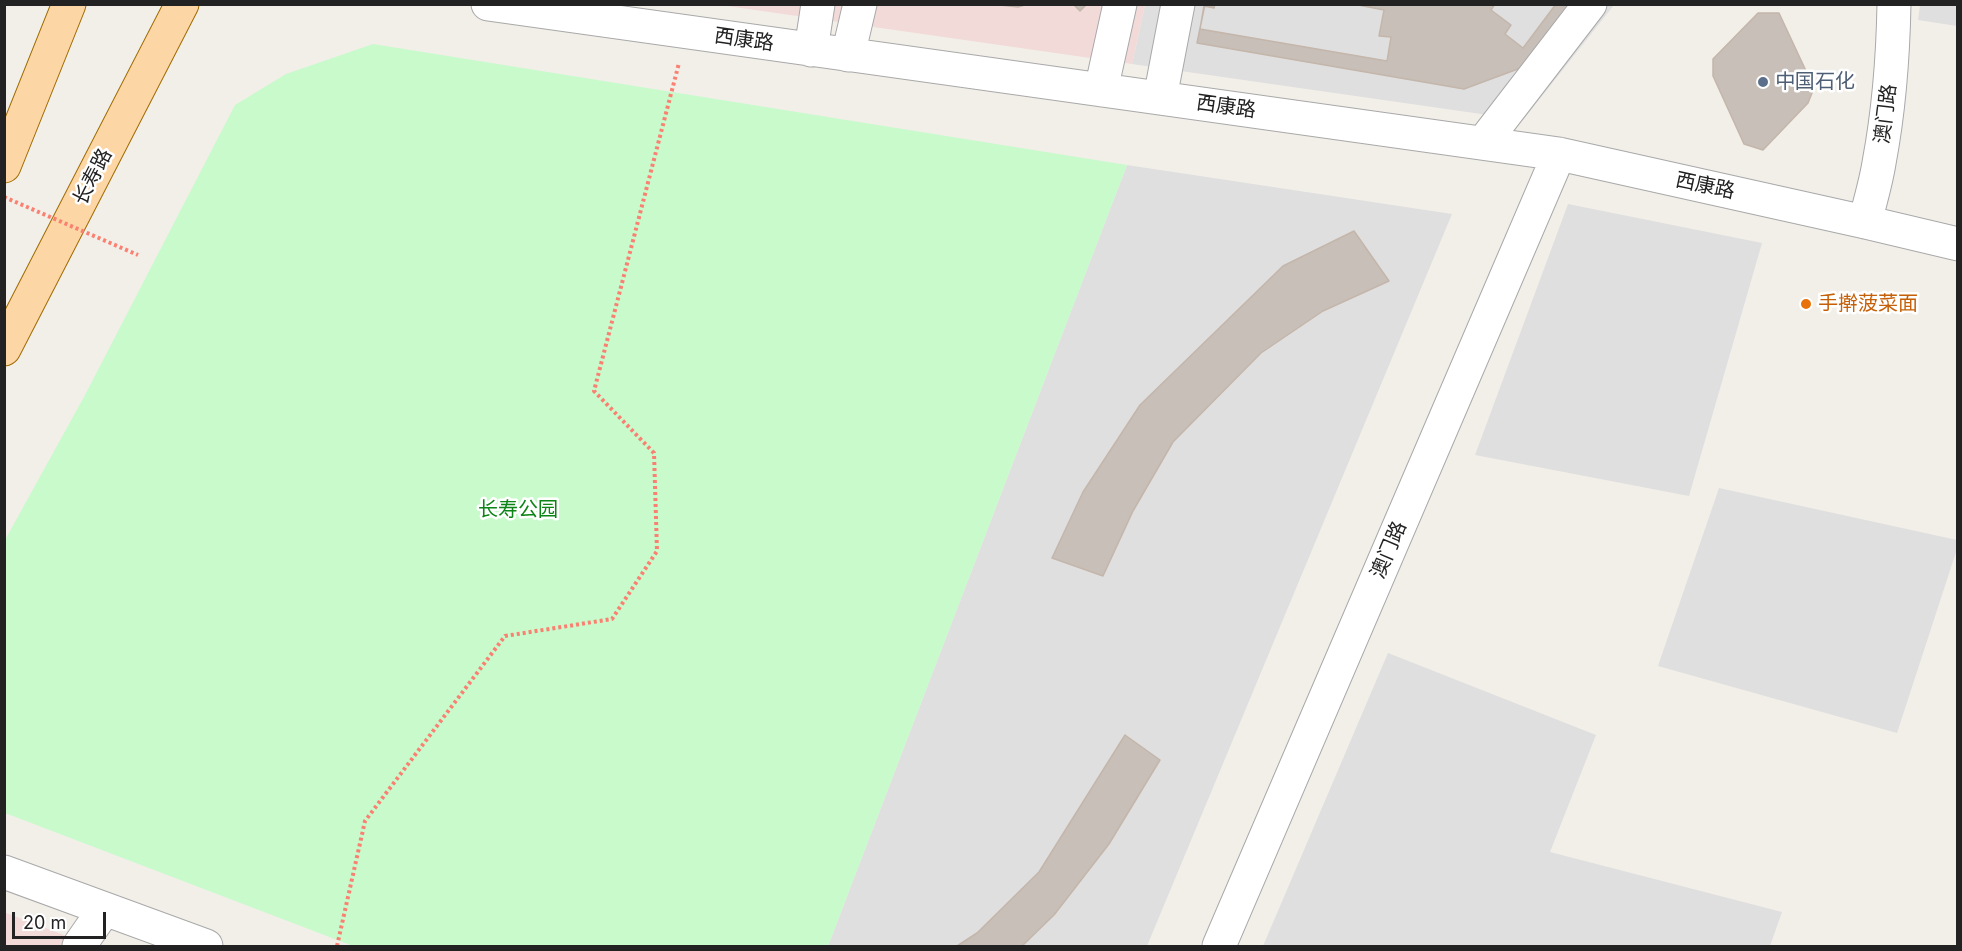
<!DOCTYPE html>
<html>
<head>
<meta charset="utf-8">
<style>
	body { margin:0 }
	#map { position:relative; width:1962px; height:951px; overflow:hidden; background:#f2efe9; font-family:Inter,sans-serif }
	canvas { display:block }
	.frame { position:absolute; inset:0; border:6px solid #222; pointer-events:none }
	.scale { position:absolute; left:12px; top:912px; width:94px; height:27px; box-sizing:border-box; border:3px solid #222; border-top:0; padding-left:8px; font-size:18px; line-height:21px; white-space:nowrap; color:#222; -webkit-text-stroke:4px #fff; paint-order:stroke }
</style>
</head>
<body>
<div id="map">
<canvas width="1962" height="951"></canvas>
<div class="frame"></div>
<div class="scale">20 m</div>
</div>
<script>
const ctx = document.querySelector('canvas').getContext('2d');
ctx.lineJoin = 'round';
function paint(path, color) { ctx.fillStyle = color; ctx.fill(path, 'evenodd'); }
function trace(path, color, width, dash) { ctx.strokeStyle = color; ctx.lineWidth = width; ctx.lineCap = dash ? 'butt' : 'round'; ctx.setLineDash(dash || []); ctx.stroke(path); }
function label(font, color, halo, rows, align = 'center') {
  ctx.font = font + ' Inter,"Noto Sans SC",sans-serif'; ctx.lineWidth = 5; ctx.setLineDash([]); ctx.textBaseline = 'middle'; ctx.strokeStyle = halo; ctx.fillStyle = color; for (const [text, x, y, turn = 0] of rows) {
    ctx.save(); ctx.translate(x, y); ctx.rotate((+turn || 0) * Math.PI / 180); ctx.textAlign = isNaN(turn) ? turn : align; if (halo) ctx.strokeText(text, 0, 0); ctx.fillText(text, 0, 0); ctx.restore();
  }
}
paint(new Path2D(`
	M1145,5H1614L1523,120L1132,64Z
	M1920,5H1957V26L1918,20Z
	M1127,165L1452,214L1147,946H828Z
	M1568,204L1762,243L1689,496L1475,455Z
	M1719,488L1957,540V549L1897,733L1658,666Z
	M1388,653L1596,735L1550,852L1782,912L1770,946H1263Z`), '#e0dfdf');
paint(new Path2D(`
	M720,5H1145L1132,64Z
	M4,912L69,937L63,946H5Z`), '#f2dad9');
paint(new Path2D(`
	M373,44L1127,165L828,946H353L5,813V540L85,395L235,105L286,74Z`), '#c8facc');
const building = new Path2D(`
	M991,4H1028L1018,7Z
	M1073,4H1087L1080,11Z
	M1205,4H1574L1526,66L1464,89L1197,43Z
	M1215,4H1353L1384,10L1379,36L1391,37L1387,61L1200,29L1204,6L1214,8Z
	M1495,4H1556L1523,48L1505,34L1511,25L1491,10Z
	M1758,13H1779L1814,88L1808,103L1763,150L1744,144L1713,76V59Z
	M1354,231L1389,281L1323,311L1261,353L1173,442L1133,511L1103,576L1052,558L1083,492L1140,405L1283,266Z
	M1125,735L1160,760L1109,844L1054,915L1022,946H957L977,933L1039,872Z`);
paint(building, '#c7bfb8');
trace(building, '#c4b6ab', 1.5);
const minor = new Path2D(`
	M488,4L1559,154L1865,222L1958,244
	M811,50L818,4
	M848,55L860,4
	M1101,90L1120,4
	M1160,98L1178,4
	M1483,143L1590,4
	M1865,222C1870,202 1876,182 1879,163C1889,110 1893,58 1894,4
	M4,872L206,946
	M79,946L104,910
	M1219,946L1559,154`);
const major = new Path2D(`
	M4,166L69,4
	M4,349L182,4`);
trace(minor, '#a9a9a9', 35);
trace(major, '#a06b00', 35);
trace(new Path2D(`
	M337,946L365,821L505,636L612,619L657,551L654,453L594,391L679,63`), '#fa8072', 4, [3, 3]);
trace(minor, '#fff', 33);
trace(major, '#fcd6a4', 33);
trace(new Path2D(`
	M4,197L138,255`), '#fa8072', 4, [3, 3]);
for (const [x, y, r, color] of [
	[1763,82,6,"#5c6f8a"],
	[1806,304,6,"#e8710a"]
]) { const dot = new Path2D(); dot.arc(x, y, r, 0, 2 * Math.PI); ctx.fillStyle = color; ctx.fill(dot); trace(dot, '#fff', 2); }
label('20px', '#222', '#fff', [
	["西康路",744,40,8],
	["西康路",1226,107,8],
	["澳门路",1886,114,-83],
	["长寿路",93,177,-63],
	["西康路",1705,186,12],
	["澳门路",1389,550,-67]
]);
label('20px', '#4e5e75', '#fff', [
	["中国石化",1775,82]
], 'left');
label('20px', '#c56008', '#fff', [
	["手擀菠菜面",1818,304]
], 'left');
label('20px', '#0c8416', '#fff', [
	["长寿公园",518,510]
]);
</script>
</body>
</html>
